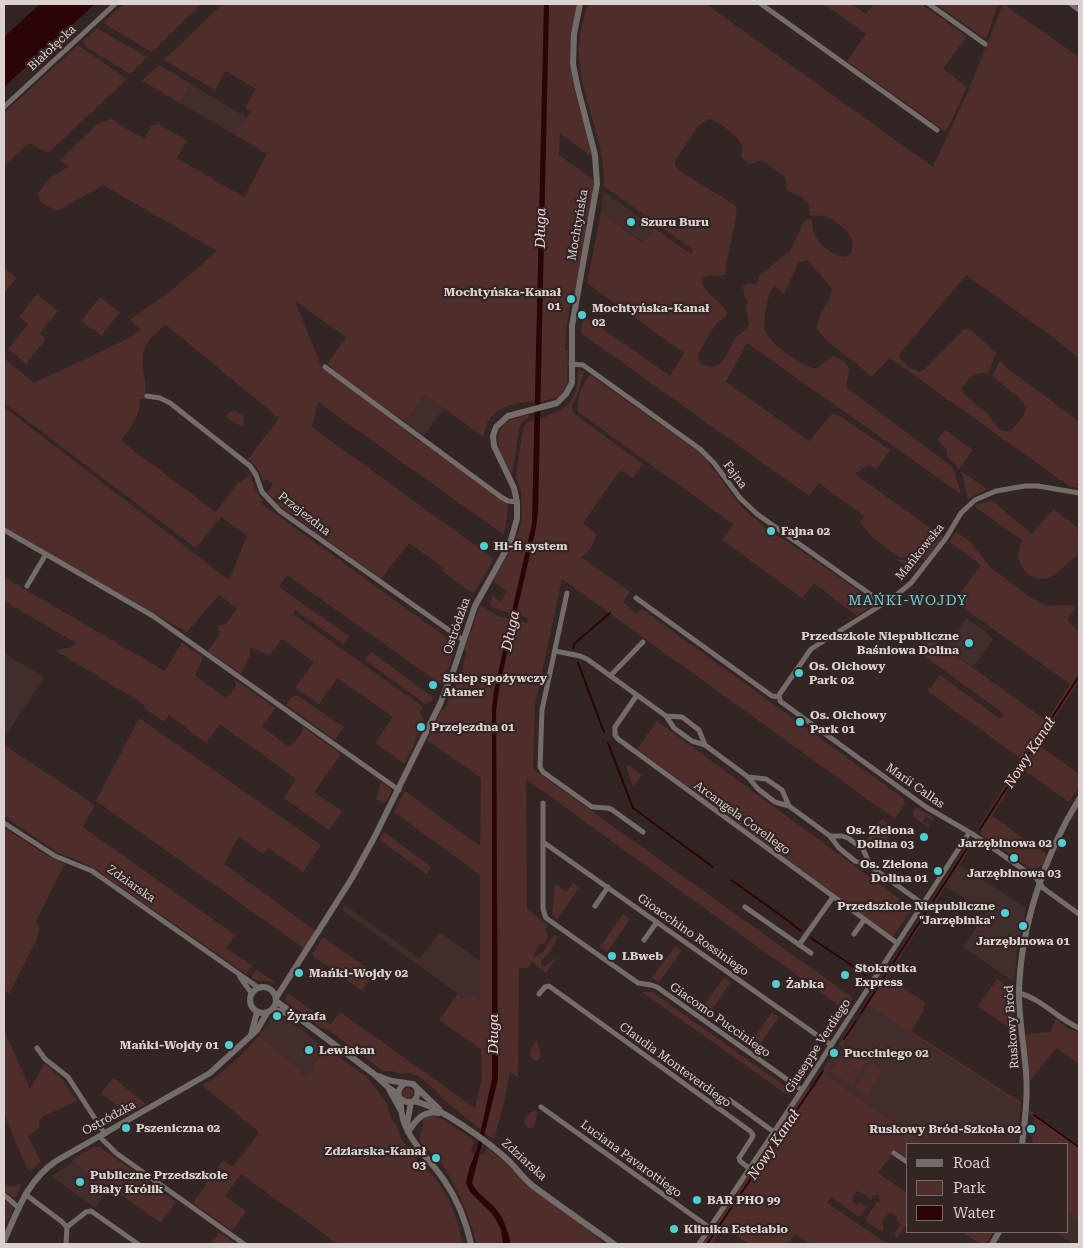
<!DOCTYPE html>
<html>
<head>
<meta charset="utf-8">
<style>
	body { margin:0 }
	#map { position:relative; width:1083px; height:1248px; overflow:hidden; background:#332524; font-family:"Roboto Serif",serif }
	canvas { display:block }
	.frame { position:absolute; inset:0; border:5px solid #dad1d0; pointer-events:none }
	.legend { position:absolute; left:906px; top:1143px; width:162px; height:90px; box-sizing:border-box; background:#332524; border:1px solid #766a69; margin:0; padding:6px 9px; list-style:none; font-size:15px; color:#dad1d0 }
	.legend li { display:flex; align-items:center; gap:10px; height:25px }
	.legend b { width:25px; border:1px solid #766a69 }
</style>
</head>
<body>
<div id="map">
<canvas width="1083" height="1248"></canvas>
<div class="frame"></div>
<ul class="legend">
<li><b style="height:6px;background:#736c6b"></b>Road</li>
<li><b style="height:14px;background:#4e2d2b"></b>Park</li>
<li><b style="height:14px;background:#2b0406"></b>Water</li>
</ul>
</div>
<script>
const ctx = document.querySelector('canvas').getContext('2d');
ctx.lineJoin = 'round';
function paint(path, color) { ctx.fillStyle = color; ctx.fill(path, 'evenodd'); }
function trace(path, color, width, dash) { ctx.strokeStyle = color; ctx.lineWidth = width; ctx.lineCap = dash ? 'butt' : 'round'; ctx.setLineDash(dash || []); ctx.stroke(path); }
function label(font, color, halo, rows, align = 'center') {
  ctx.font = font + ' "Roboto Serif",serif'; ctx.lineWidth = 4.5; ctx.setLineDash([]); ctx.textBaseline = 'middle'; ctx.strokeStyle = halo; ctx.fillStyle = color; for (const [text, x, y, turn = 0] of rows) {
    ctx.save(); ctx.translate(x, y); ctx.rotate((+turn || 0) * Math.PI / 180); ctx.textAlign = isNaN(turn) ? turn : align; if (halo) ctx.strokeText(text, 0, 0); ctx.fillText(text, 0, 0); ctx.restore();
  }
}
paint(new Path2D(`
	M191,84L246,117L235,135L180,103Z
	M605,192L654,228L644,243L601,212L603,193Z
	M425,395L444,408L424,436L405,422Z
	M966,618L985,631L986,634L993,639L973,667L945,648Z
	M4,653L44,677L4,738Z
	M959,865L1026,908L1017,951L1014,980H1011L963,947L986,913L946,886Z
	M345,905L420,959L440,932L480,961V1002L464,998L342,910Z
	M868,1006L1021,1106L1016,1144H925L825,1074Z
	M278,1016L284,1017L305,1032L325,1049L312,1065L315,1067L307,1078L275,1051L276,1049L259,1036L272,1017Z
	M74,1162L110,1187L95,1208L51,1176Z
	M4,1200L14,1208L4,1229Z
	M1067,1212L1079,1221V1244H1074L1055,1232H1067Z`), '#412d2b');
paint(new Path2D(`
	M124,4H201L152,52L103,23Z
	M222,4H544L535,402C510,403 486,408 484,437L425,395L405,422L341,376L327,364L346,337L295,301L322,368L371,402L406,431L508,504L507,517L504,535L318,402L312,427L494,559L474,593L466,589L442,571L444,568L409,543L381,579L284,509L278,504V501L267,493L273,484L266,479L264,482L256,466L248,459L279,418L166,325C130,349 147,365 146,399H140C141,415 130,428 121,441L216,512L239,481L241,483L249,474L256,491L263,501L262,504L454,643L452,658L442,685L287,575L279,587L349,636L343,644L295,610L293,614L423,707L420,712L424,721L405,764L375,743L393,717L337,678L319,704L295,688L314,662L282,639L269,656L251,647L249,651L250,655L241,674L208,651L219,635L218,626L226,624L237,608L219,595L187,632L4,528V407L229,580L247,535L221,517L197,547H194L4,403V358L34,383L125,340L141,330L130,320L172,290L217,251L103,185L57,211L41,203L38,193L50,178L69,166L60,160L97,124L111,119L144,139L152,125L159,124L187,141L177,158L244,197L267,154L235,135L250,112L245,108L256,89L226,71L215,90L164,60Z
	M549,4H578C570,33 568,61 575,91C580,113 589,135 593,158L560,133L559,155L594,180L593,198L575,292L572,291L568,302L570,303L566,332L565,350L568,351L567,386L559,397L540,402Z
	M588,4H706L933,167L969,89L1003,4L1079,57V358L1046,332L966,275L898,356L908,367L919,372L925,369L961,332L965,329L971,330L996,353L988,374C976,371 966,379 962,389L964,394L990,416L997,427L1003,431H1010L1023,417L1026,407L1017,396L992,376L1000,360L1007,368L1079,421V488L1069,486L890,358L871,377C862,365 816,338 817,326C819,313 830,302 832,289L810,263L806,260L798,263L784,294L775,286C767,293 763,319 765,330C768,342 805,370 816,368C821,367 828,359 832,356C839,357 846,361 849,369L846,387L950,465L954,470L961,494L747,343L726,382L809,441L832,414L838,415L890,450L877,469L868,465L855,474L943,537L924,560L899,557L872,537L860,522L864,516L819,483L809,496L581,333L583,315L670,376L684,353L587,283L601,212L643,243L654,228L691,254L693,250L604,186C605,139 582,102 579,57C578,39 583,21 588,4ZM708,119C716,119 740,137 742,145C743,149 742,154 741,157L749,164L760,161L765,162L785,177L787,190L803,198L809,206L810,215C816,216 822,215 827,217C838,222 850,231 853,243L851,253L846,257C834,257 813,241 813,228C812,225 813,223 812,220L808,219L804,221L790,251L762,273L759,277L757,284H747L743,286L744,295L748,301L746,308L749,324C747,326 745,332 742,333C740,335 737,335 736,337C725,353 726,374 700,364L698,354C704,344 710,332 717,323C720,320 724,319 726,316C731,307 705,295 702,282L704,277C712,274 720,278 726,274V265L737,213L735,205L678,170L675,165V161L698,126Z
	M824,4H852L866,14L874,4H921L967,36L943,69L967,87L946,132L847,61L866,34Z
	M936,4H998L987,37L984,38Z
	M97,28L147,57L130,74L88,48L82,42Z
	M78,45L127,79L48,153L29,143L4,166V113Z
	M159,65L191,84L180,103L142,81Z
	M4,267L16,278L4,294Z
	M37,294L58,311L40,333L46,339L26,364L8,349L28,324L19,317Z
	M100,297L120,312L101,336L94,329H91L81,321Z
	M578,370L584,371L579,391L572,406L573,413L643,464L633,478L620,470L583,523L596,534C594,545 590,552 581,557L630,592L623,602L636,613L642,609L903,798L905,804L895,819L562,579L535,705L533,769L853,998L845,1010L526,779L527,909L548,925L546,929L548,936L544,944H539L533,958L543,952L554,935L558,937L550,951L541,961V965L545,966L557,957L546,973L532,962L528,968H519L518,1077L510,1072L504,1103L494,1139L485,1133L498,1079L496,711L498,699L514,621L527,623L528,618L516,614L537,523L540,418H545L546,415C570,410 579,394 578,370Z
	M590,375L695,449L707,460L742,508L771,532L785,540L871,599L867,601L869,608L857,616L814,583L802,598L722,540L733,524L578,412C576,402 583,381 590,375Z
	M236,411L241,413L244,418L243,427L225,417L230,412Z
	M528,415L529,417L521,423L519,429L512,475C504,460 487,434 509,421C514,418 522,417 528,415Z
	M535,419L532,524L511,614L492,607L490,605L492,595L501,602L506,592L504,589L493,581L513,546L522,520L521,491L516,477L523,428L527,422Z
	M945,430L973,450L959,469L947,456V450L939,442L938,439Z
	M961,471L987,489L968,499Z
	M991,500L1032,534L1053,509L1079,529V554C1072,559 1055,576 1048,578C1033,582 1019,570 1018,555C1018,550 1021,545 1022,540L974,506Z
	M956,532L970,541L990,567L1030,597L1046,606L1071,605L1076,607L1067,620L1079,632V680L1038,745L1079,774V787L1069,802L1022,769L992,816L1047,855L1042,866L1031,869L980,834L982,831L978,828L1021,759L928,691L940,675L1000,719L1004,714L916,650L927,635L1047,721L1070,684L954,601L981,565L949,542Z
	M895,559L922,563L914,571Z
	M4,577L165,671L182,642L203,658L195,675L198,678L224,697L230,695L236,686L234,679L275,708L262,727L287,745L293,744L302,732V726L341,754L314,792L342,811L329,830L284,798L296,779L220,724L206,743L169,715L164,722L144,708L145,705L56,651C63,646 71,651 76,643L4,601Z
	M480,605L498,616L510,619L494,691L492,710V1079L481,1130L444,1100L435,1090L420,1077L411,1073L399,1074L392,1071H383L331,1032L320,1027L288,1003L285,1000L288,993L331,1024L340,1012L475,1108L482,1078L481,1049L439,1020L458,994L463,998L469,995L480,1001V875L394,812L405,791L480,846L481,778L427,740L442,709L444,710L453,689L461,677L466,652L464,650Z
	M371,652L434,698L431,702L425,704L365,660Z
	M297,695L344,727L335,740L286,705L290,698Z
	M139,718L321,845L303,872L268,848L263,854L239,837C233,846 230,855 224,864L316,931L305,949L96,801Z
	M657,721L912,908L893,937L637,749Z
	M4,745L95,805L83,827L235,935L226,948L252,966L246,974L92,867L77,860L58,853L4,816Z
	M628,765L642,775L633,787L626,767Z
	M381,782L392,790L385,804L376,799Z
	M917,808L934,818L932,821L926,817L923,821L929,825V828L914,817L913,811Z
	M882,819L894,829L877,852L865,842Z
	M4,828L48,856L65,864L36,921L39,930L37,939L9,994L4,990Z
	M384,832L431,867L427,874L380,840Z
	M965,848L969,850L887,977L926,1003L923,1008L924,1011L911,1031L1021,1102V1106L868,1006L862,1015L859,1013Z
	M573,883L579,888L557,919L552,915L555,884L566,892Z
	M623,914L630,919L607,952L600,947Z
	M323,937L374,973L362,991L312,955Z
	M675,946L682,950L659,983L652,978Z
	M257,970L276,983L253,979L251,977Z
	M724,977L731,982L708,1015L701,1010Z
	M997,979L1011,989L1013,993L1015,1032L978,1006Z
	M642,992H652L789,1089L786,1094Z
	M772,1012L779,1017L756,1050L749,1045Z
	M855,1019L858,1021L842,1047L839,1045L846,1032Z
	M1056,1019L1069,1029L1079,1032V1064L1056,1048L1030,1081L1025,1034L1050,1032Z
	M4,1030L30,1089L44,1063L63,1080L77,1101L42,1117L39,1122V1128L28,1136L41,1162L28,1171L4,1114Z
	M259,1036L276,1049L275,1051L299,1069L300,1072L307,1077L314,1068L312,1066L325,1049L330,1050L368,1078L386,1102L391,1118L397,1126L401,1138L414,1157L437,1180L449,1199L458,1224L463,1244H338L241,1174L225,1196L246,1211L232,1231L193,1203L223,1160L233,1167L259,1132L202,1085C225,1073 241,1055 259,1036Z
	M537,1041L541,1056L539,1059L535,1061L531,1058L530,1052L535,1042Z
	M847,1047L868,1061L860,1073L839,1059Z
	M838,1049H840L825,1074L925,1144H907V1158L895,1150L878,1173L907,1193V1223L897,1238L894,1234L901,1224L896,1220L898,1217L892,1213L888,1214L882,1222L884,1229L882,1232L867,1222L866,1218L877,1202H880L879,1195L872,1196L871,1201L867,1196L857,1191L852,1197L854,1198L852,1201L857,1205L859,1202L867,1207L862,1215L858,1216L831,1197L827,1203L888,1244H810L795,1234L788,1244H749L723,1227L711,1244H703L808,1086L810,1087Z
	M839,1060L860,1074L852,1085L831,1072Z
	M871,1063L883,1071L867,1096L855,1088Z
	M113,1078L146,1104L128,1115L101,1093Z
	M402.5 1093a5.5 5.5 0 1 1 11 0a5.5 5.5 0 1 1-11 0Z
	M534,1110L537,1112L535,1125L532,1128L527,1127L524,1123L526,1117Z
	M1029,1110L1079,1145V1221L1067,1212V1144H1032L1034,1118L1029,1114Z
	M430,1115L440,1118L474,1140L471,1153L475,1154L468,1175L467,1186C479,1207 504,1217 503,1244H476C473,1222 452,1175 437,1158C432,1152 425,1148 420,1142C418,1134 425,1127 423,1117Z
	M94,1147H100L176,1202L161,1223L71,1160Z
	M487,1148L507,1163L534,1190L596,1236L604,1244H509C509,1231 503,1217 494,1207C487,1199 476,1194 472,1183L479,1154L484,1155Z
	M21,1183L18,1194L14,1198L4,1190V1184L12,1187Z
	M219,1232L236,1244H211Z
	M962,1232H993L987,1244H980Z`), '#4e2d2b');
paint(new Path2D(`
	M40,4H95L4,87V37Z
	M544,4H549L538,514L535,533L499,687L496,711L498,1079L472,1183C476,1193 487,1199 494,1207C503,1216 508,1230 510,1242L509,1244H503L501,1229L492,1213L470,1192L466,1183L470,1166L477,1149L492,1079V710L494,691L532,524Z`), '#2b0406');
trace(new Path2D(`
	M573,648L575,643L610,613
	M578,663L604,732
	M608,743L633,808L713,867
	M980,829L1079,676
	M731,880C755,897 779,913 801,931
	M811,938L866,975
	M861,1013L968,847
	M844,1039L856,1021
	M1034,1115L1079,1147
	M707,1244L823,1071`), '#2b0406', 2);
trace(new Path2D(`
	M761,4L937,130
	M929,4L985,44
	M1071,4L1079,10
	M4,107L115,4
	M571,364L583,365L700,449L714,463L740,498L757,514L874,597L880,605
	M325,367L501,497L508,501L517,502
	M147,396L160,398L170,403L250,466L256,475L262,492L280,511L463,640
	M1079,493L1038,486H1025L996,491L975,500L961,513L946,538L911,583L894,597L811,649L779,695L780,701L926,807L974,835L1037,879L1043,888L1079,914
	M4,530L153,616L399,790
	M27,586L46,554
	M567,593L542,710L540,767L543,772L592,807L607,808L611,809L643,832
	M636,598L772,696L779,697
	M555,651L580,656L587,659L666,716L674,728L692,741L705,745L748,777L758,789L775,802L789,806L830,836L839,848L855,861L870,866L923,904
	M610,676L643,642
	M637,695L615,727V735L618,739L897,943
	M666,716L682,717L699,730L705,745
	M748,777L766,779L782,790L789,806
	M543,803V909L546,918L638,983L651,985L657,987L802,1090
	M4,823L55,856L92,871L259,988
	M830,836H842L848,838L863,849L870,865
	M543,842L831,1045
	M595,906L608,887
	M745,907L811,953
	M854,934L864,920
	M644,940L657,922
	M799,945L833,897
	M240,977L252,994
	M1019,993C1042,999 1058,1019 1079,1028
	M539,994L545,987L549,986L750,1131L753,1135L752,1138L739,1158L740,1161L750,1169
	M37,1048L45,1059L68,1077L105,1134
	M730,1100L774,1132
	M541,1107L710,1228
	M100,1137L116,1153L244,1244
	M894,1153L907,1162
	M25,1194L61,1221L67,1227
	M4,1195L19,1208
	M67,1227L86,1212L91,1211L138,1244
	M66,1244L67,1227
	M699,1244L802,1090L969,833`), '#736c6b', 5);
trace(new Path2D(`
	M250 1000a13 13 0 1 1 26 0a13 13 0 1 1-26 0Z
	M276,998L352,878L374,838L440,704L454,669L475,606L510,543L517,519V502L514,488L494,446L493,436L496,427L508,416L557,403L566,394L572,383V326L597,184L595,155L578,89L573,64L574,34L580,4
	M276,1001L374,1074L389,1088L398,1094
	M273,1009L295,1016
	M251,1035L257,1012
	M378,1076L392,1081L413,1084L439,1109
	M404,1084C385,1100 422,1113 417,1088
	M389,1089L400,1109
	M401,1099C398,1133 426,1154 444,1180C457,1199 466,1221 471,1244
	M413,1101C438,1105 490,1143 509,1161C517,1169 524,1179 533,1186C560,1206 587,1225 614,1244
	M407,1124L411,1102
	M408,1132C416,1120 423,1110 439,1113
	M1022,1144C1025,1120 1028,1097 1026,1072C1024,1046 1019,1020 1019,993C1020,928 1045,854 1079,799
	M4,1241C18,1210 27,1181 56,1161L210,1073L257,1030L267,1013
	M992,1244L999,1232`), '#736c6b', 6);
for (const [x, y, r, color] of [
	[631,222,5,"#51ccd1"],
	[571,299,5,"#51ccd1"],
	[582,315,5,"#51ccd1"],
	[771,531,5,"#51ccd1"],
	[484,546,5,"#51ccd1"],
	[969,643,5,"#51ccd1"],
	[799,673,5,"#51ccd1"],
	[433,685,5,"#51ccd1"],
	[800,722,5,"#51ccd1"],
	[421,727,5,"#51ccd1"],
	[924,837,5,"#51ccd1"],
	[1062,843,5,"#51ccd1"],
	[1014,858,5,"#51ccd1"],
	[938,871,5,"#51ccd1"],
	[1005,913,5,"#51ccd1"],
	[1023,926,5,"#51ccd1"],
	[612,956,5,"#51ccd1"],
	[299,973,5,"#51ccd1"],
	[845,975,5,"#51ccd1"],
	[776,984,5,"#51ccd1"],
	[277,1016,5,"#51ccd1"],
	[229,1045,5,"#51ccd1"],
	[309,1050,5,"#51ccd1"],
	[834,1053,5,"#51ccd1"],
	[126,1128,5,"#51ccd1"],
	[1031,1129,5,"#51ccd1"],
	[436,1158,5,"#51ccd1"],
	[80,1182,5,"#51ccd1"],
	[697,1200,5,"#51ccd1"],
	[674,1229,5,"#51ccd1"]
]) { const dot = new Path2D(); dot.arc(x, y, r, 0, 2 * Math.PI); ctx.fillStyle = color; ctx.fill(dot); trace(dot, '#332524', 2); }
label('12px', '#dad1d0', '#332524', [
	["Białołęcka",52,48,-43],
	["Mochtyńska",578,225,-80],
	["Fajna",735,475,53],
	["Przejezdna",304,514,38],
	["Mańkowska",920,552,-51],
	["Ostródzka",457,626,-71],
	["Marii Callas",915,786,35],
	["Arcangela Corellego",742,818,36],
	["Zdziarska",131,884,35],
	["Gioacchino Rossiniego",693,935,35],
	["Giacomo Pucciniego",720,1020,35],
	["Ruskowy Bród",1012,1027,-94],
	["Giuseppe Verdiego",818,1046,-57],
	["Claudia Monteverdiego",675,1065,36],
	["Ostródzka",109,1118,-29],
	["Luciana Pavarottiego",631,1159,36],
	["Zdziarska",524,1160,42]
]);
label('bold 12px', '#dad1d0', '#332524', [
	["Szuru Buru",641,222],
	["Mochtyńska-Kanał",561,292,"right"],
	["01",561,306,"right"],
	["Mochtyńska-Kanał",592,308],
	["02",592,322],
	["Fajna 02",781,531],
	["Hi-fi system",494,546],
	["Przedszkole Niepubliczne",959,636,"right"],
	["Baśniowa Dolina",959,650,"right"],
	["Os. Olchowy",809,666],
	["Park 02",809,680],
	["Sklep spożywczy",443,678],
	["Ataner",443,692],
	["Os. Olchowy",810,715],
	["Park 01",810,729],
	["Przejezdna 01",431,727],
	["Os. Zielona",914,830,"right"],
	["Dolina 03",914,844,"right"],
	["Jarzębinowa 02",1052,843,"right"],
	["Os. Zielona",928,864,"right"],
	["Dolina 01",928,878,"right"],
	["Jarzębinowa 03",1014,873,"center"],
	["Przedszkole Niepubliczne",995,906,"right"],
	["\"Jarzębinka\"",995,920,"right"],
	["Jarzębinowa 01",1023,941,"center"],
	["LBweb",622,956],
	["Stokrotka",855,968],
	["Express",855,982],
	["Mańki-Wojdy 02",309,973],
	["Żabka",786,984],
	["Żyrafa",287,1016],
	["Mańki-Wojdy 01",219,1045,"right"],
	["Lewiatan",319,1050],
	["Pucciniego 02",844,1053],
	["Pszeniczna 02",136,1128],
	["Ruskowy Bród-Szkoła 02",1021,1129,"right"],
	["Zdziarska-Kanał",426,1151,"right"],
	["03",426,1165,"right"],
	["Publiczne Przedszkole",90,1175],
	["Biały Królik",90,1189],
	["BAR PHO 99",707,1200],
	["Klinika Estelablo",684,1229]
], 'left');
label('italic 14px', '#f7d5d2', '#332524', [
	["Długa",541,228,-89],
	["Długa",511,631,-78],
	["Nowy Kanał",1030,753,-57],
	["Długa",494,1034,-90],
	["Nowy Kanał",774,1145,-56]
]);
ctx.letterSpacing = '1px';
label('14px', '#67d4d8', '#332524', [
	["MAŃKI-WOJDY",908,601]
]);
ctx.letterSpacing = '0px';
</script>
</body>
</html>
